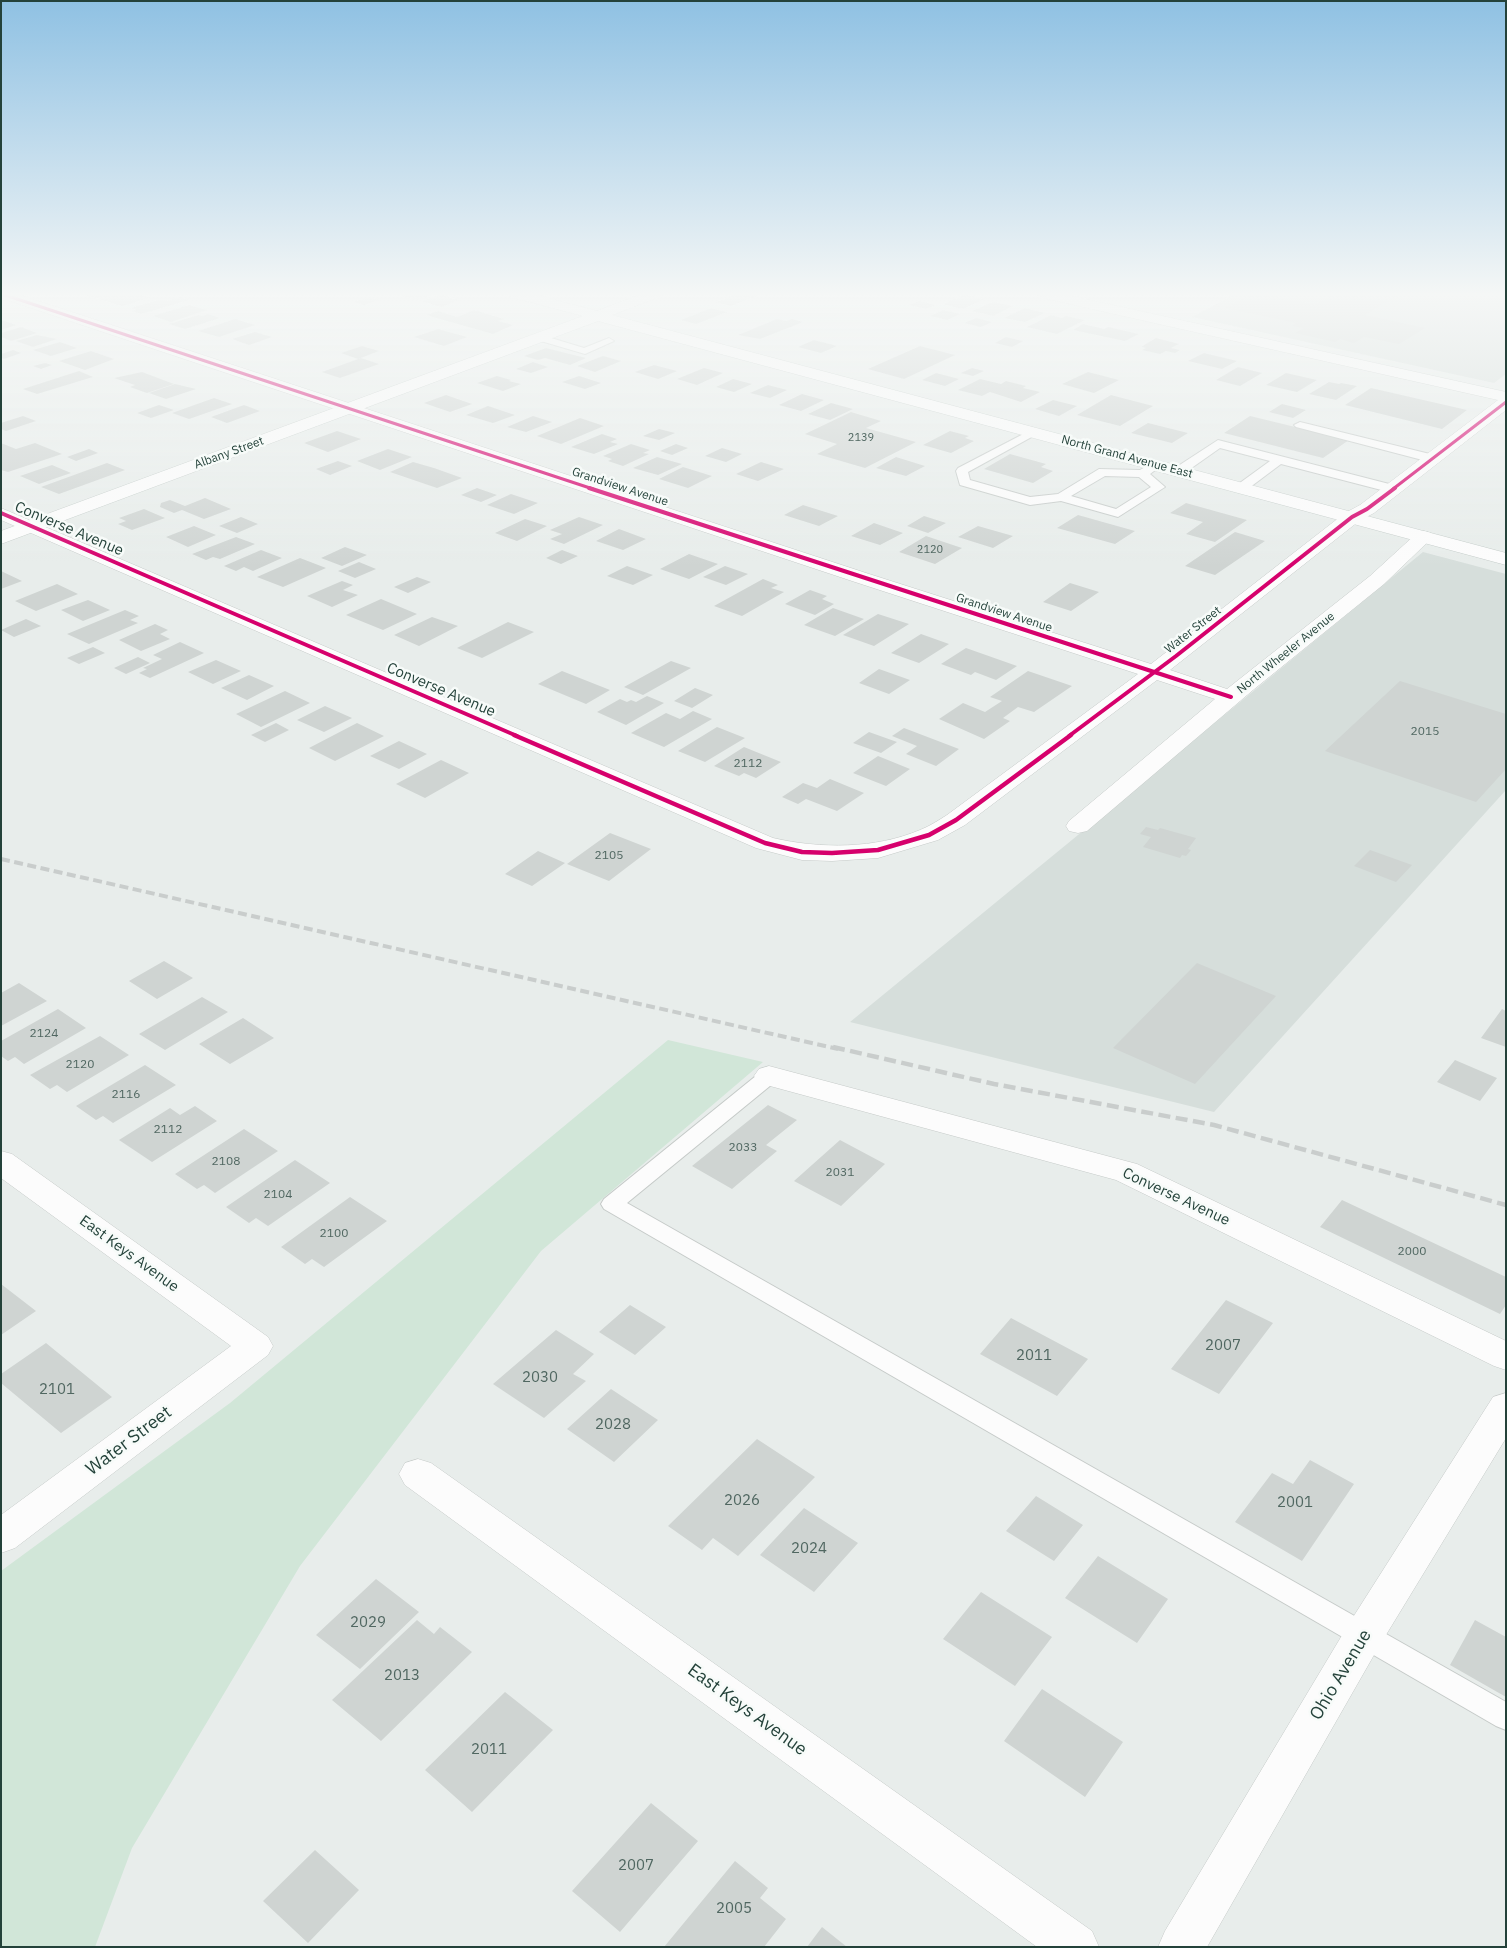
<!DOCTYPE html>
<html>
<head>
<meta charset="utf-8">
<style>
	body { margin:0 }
	#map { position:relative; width:1507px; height:1948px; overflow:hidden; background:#e8edeb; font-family:"IBM Plex Sans",sans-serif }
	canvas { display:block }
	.frame { position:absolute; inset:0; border:2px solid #24423a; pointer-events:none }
</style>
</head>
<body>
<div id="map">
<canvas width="1507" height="1948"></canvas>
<div class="frame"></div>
</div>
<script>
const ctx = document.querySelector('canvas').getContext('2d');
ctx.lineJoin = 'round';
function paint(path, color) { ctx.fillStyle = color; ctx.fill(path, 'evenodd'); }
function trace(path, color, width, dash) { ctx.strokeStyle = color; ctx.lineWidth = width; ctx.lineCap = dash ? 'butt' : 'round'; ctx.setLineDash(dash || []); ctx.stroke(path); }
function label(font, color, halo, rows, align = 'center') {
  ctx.font = font + ' "IBM Plex Sans",sans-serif'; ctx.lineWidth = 5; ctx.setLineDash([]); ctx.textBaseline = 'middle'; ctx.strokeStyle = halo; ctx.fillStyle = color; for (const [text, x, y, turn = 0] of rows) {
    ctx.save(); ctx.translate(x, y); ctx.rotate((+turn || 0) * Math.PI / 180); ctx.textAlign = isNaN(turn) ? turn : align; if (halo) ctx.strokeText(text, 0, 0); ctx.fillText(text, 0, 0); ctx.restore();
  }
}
paint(new Path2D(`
	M1235,294H1506V374L1494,383L1192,317Z
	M1423,552L1506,574V790L1214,1112L850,1022Z`), '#d6dedb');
paint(new Path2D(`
	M668,1040L763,1062L541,1251L300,1566L132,1848L95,1947H1V1571L230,1403Z`), '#d1e6d8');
paint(new Path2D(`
	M136,294L149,298L122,306L86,295Z
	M397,294H432L416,300Z
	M737,294H761L731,306L716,302Z
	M1250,294H1263L1315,305L1334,294H1404L1397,298H1394L1365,315L1425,328L1399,344L1364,337L1354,343L1340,339L1335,342L1295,333L1304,328L1292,326L1296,323L1225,308Z
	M441,295L459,300L441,307L422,301Z
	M964,295L984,299L963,309L943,304Z
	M180,297L189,300L141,314L132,311L137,310L131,308L162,299L167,301Z
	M370,297L379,300L364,305L354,302Z
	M919,301L936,305L926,309L909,305Z
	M993,302L1013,306L993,316L972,311Z
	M189,305L207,310L171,322L153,316Z
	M711,308L727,312L696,324L681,320Z
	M1025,308L1045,313L1025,322L1004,318Z
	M474,310L504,319L498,321L513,325L493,334L426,315L438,311L457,317Z
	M943,310L960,314L947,320L930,316Z
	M208,314L220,318L185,329L169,324L198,315L202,316Z
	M1051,315L1062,318L1066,316L1085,320L1057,334L1027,327Z
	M976,318L992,322L981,327L964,323Z
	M235,319L255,325L219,337L198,331Z
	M777,319L786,321L792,319L803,322L760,339L738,335Z
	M1,320L16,325L1,330Z
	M1083,324L1104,329L1108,327L1139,334L1125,341L1073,330Z
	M21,327L37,333L11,341L1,337V333Z
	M438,329L467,337L444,346L414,337Z
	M255,332L272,337L249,345L232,339Z
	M37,335L57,339L33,347L16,341Z
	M1006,337L1023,341L1012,347L995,343Z
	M1156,338L1179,344L1171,348L1180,350L1175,353L1166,351L1160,354L1142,350L1146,348L1141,347Z
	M814,340L837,346L821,353L798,347Z
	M60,342L77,348L51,356L33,350Z
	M362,346L379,351L358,359L341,353Z
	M920,346L955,355L904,379L868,369Z
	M546,348L586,358L570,365L545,358L538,360L524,356Z
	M13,350L21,353L4,359L1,358V354Z
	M91,351L114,359L85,370L59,361Z
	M1204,353L1237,361L1222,369L1188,361Z
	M603,356L621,361L595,372L577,366Z
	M361,358L379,364L340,378L322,372Z
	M533,362L548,367L531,373L516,369Z
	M45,363L52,365L41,369L33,366Z
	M654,365L677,371L658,379L635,372Z
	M1238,367L1262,373L1240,386L1216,380Z
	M704,368L723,373L697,385L677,379Z
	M972,368L984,371L973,376L961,373Z
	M79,371L93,377L37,394L23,389Z
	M142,372L174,384L147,393L130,387L135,385L114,378Z
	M1088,372L1119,380L1094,393L1062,384Z
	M936,373L959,379L945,386L922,380Z
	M1286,373L1317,380L1297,392L1266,385Z
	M497,376L511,380L509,381L521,384L503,391L477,383Z
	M579,376L601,383L585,389L562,382Z
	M733,379L752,384L734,392L716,387Z
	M980,379L1001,384L1006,381L1026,386L1023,388L1040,392L1021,402L990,392L982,396L958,390Z
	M1329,382L1339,384L1341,383L1357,386L1336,400L1309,394Z
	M175,384L196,389L166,399L149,393Z
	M768,385L787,390L770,398L750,393Z
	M1371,388L1467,410L1442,429L1345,405Z
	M802,394L824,400L801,411L779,405Z
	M446,395L472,404L450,412L424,403Z
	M1111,395L1153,406L1120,426L1077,415Z
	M214,398L232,404L189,419L172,413Z
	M1053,400L1077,406L1059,416L1035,409Z
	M831,403L853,409L830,420L808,414Z
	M1282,404L1306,410L1293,418L1269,412Z
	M159,405L174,410L151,418L137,413Z
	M244,405L260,411L227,423L211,417Z
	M488,406L515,415L493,423L466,415Z
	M851,412L881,421L866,428L916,442L865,468L817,454L837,444L805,434Z
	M23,416L36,421L6,431L1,429V423Z
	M533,416L552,422L526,432L507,427Z
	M1250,416L1349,440L1323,458L1224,433Z
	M580,418L604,426L561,444L537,436Z
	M1148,423L1188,433L1172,443L1131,433Z
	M659,429L675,433L659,440L643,436Z
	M337,431L361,439L328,452L304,443Z
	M950,431L969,436L965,438L974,441L951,453L923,445Z
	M602,434L617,439L610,442L618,444L594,454L571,447Z
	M1,443L16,449L35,443L62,454L8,472L1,470Z
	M631,444L650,450L643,453L649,454L623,466L608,461L612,459L603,456Z
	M676,444L688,448L672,455L660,451Z
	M722,448L742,454L726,462L705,456Z
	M89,449L98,453L76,461L67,457Z
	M388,449L412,457L380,470L357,461Z
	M1010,454L1046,464L1041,467L1053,471L1033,483L984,469Z
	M657,457L682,464L658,475L633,468Z
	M896,457L925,466L906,476L876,468Z
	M338,461L352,466L330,475L316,469Z
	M413,462L434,468L462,478L437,488L390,472Z
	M761,462L784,469L758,481L736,474Z
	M107,463L125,470L59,494L41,487Z
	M52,465L71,473L39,484L20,476Z
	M683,467L712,476L688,488L659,479Z
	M477,488L497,495L481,502L461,495Z
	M511,494L538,503L514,514L487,505Z
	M205,498L231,509L204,519L182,510L174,513L160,507L161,503L170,500L185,506Z
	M1186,503L1247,520L1215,542L1186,534L1203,522L1170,513Z
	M803,505L838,516L819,526L784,515Z
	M144,509L165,518L132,530L118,524L126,521L119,518Z
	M1078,515L1135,531L1115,544L1057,528Z
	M924,516L946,523L928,533L907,526Z
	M241,517L258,524L237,533L219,526Z
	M579,517L603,525L564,544L550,539L562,534L550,530Z
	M525,519L547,526L517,541L495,533Z
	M874,523L903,533L880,545L851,536Z
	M194,526L216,535L188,547L166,537Z
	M978,526L1013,536L993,548L958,537Z
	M619,529L646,539L623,550L596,541Z
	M1235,532L1265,541L1215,575L1185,566Z
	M926,536L962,548L935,564L899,552Z
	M236,537L255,544L220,559L213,557L206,560L192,554Z
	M345,547L367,555L342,566L321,558Z
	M261,550L282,558L253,571L244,567L236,571L224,566Z
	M562,550L578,556L561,564L546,558Z
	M689,554L718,564L689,579L660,569Z
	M300,558L326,568L283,587L257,577Z
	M359,562L376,569L355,578L338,571Z
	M627,566L653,575L633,585L607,576Z
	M725,566L748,574L726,585L703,577Z
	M1,571L22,581L1,589Z
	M417,577L431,582L408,593L394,587Z
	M763,579L778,585L771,588L784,592L742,616L714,606Z
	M342,581L353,585L343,590L358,595L332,607L307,596Z
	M1070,583L1099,592L1071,611L1043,602Z
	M57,584L78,594L36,611L15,601Z
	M810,590L827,596L822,599L834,604L815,615L785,604Z
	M381,599L417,614L383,630L346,615Z
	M88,600L110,610L83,621L61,610Z
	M833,608L864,619L835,636L804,625Z
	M125,610L139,616L130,620L138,623L89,644L67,634Z
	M878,614L909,624L874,646L843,635Z
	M432,617L458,626L419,646L394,635Z
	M26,619L41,626L14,637L1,630Z
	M508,622L534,632L482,658L457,648Z
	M155,624L168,630L160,634L170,639L141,651L119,640Z
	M921,634L949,644L919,663L891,653Z
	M180,642L204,653L150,678L139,673L147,669L143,668L162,659L153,655Z
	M93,647L105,653L79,664L67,658Z
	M966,648L1017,666L996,680L975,672L971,675L941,664Z
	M138,657L150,663L126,674L114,668Z
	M216,660L241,671L213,684L188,672Z
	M671,661L691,668L643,695L624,687Z
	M879,669L910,680L889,694L859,683Z
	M562,671L610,690L586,704L538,684Z
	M1028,671L1072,686L1034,712L1018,707L1003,718L1010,721L984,739L939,719L963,703L985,712L1002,701L990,697Z
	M249,675L274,686L247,700L221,688Z
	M1400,681L1506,714V769L1476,802L1325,751Z
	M695,688L713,695L692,708L674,701Z
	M285,691L310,703L261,727L236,714Z
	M647,696L664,703L626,725L597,712L620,699L627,702L631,700L636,702Z
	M325,706L352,718L324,732L297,720Z
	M693,711L712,719L664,747L631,733L666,713L680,719Z
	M276,723L289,730L265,742L251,735Z
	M357,723L384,736L335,761L309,748Z
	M717,727L745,738L705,762L678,751Z
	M904,728L959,749L936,766L906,754L917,746L892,736Z
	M869,732L897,742L881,753L853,743Z
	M399,741L427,754L399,769L370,756Z
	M744,747L781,762L756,778L744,773L739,776L714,766Z
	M878,756L910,769L886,786L853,773Z
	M441,760L469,773L425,798L396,784Z
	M830,779L864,793L837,811L806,799L798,804L782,797L803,783L817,788Z
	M1146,827L1158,830L1160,828L1196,838L1188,849L1191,850L1186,856L1182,855L1180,858L1143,847L1151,837L1140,834Z
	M610,833L651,849L609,881L567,864Z
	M1370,850L1412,865L1396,882L1354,866Z
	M538,851L565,863L532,886L505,874Z
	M164,961L193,978L157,999L129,981Z
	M1197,963L1276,996L1195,1084L1113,1048Z
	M19,983L47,1001L1,1026V993Z
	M202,997L228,1012L165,1050L139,1034Z
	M58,1009L86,1028L24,1064L15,1057L8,1061L1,1056V1041Z
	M1502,1009L1506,1011V1047L1481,1038Z
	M243,1018L274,1038L230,1064L199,1044Z
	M100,1036L129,1055L67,1092L57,1085L50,1089L30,1075Z
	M1455,1060L1497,1078L1480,1101L1437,1082Z
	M145,1065L176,1085L113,1123L103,1116L96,1120L76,1106Z
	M768,1105L797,1120L766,1145L777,1151L732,1189L692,1166Z
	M195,1106L217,1121L152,1162L119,1140L170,1108L180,1115Z
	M244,1129L278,1151L215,1193L204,1185L197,1189L175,1174Z
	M840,1140L885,1164L841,1206L794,1181Z
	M295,1160L330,1183L268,1226L256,1218L249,1223L226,1207Z
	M350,1197L387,1221L324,1267L312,1259L305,1264L281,1247Z
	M1342,1200L1506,1277V1305L1500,1314L1320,1227Z
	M1,1284L36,1311L1,1335Z
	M1226,1300L1273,1323L1219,1394L1171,1369Z
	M630,1305L666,1327L635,1355L599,1332Z
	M1011,1318L1088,1359L1057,1396L980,1354Z
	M556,1330L594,1354L573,1374L586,1381L544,1418L493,1384Z
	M46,1343L112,1397L61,1433L1,1383V1374Z
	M611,1389L658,1420L614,1462L567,1429Z
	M757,1439L815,1477L738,1556L713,1538L702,1550L668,1526Z
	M1310,1460L1354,1484L1302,1561L1235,1522L1272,1473L1293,1484Z
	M1036,1496L1083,1525L1054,1561L1006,1531Z
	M804,1508L858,1543L814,1592L760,1555Z
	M1098,1556L1168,1599L1137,1643L1065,1598Z
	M376,1579L419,1612L360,1669L316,1635Z
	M981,1592L1052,1637L1015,1686L943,1639Z
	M417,1620L434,1634L440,1627L472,1652L381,1741L332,1700Z
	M1475,1620L1506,1637V1697L1450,1665Z
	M1042,1689L1123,1742L1085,1797L1004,1741Z
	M505,1692L553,1730L472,1812L425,1770Z
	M651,1803L698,1841L620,1932L572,1891Z
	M315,1850L359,1890L308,1943L263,1901Z
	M735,1861L768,1888L760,1898L786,1919L764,1947H664Z
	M822,1927L847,1947H807Z`), '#cfd4d2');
const lane = new Path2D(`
	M538,334L584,348L609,338L614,341L585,354L534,339L533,337L534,335Z
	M1300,422L1438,456L1440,459L1434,463L1296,427L1294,425Z
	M1033,429L1039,432L1037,434L968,472L970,480L1030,497L1058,494L1099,469L1140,470L1156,461L1162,465L1150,474L1165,487L1118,517L1061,501L1030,505L960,485L956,471L958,468ZM1105,476L1139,477L1151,487L1116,509L1071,496Z
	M1218,440L1397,486L1399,489L1393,493L1281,464L1245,491L1241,492L1235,488L1237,485L1270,461L1220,448L1183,474H1175L1173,471L1175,468Z
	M769,1070L776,1071L779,1076L776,1081L627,1203L1506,1702V1730L1496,1726L604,1209L601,1204L604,1199L762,1071Z`);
const street = new Path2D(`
	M1,294H17L866,573L1151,664L1345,513L1360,505L1498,400L1043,298L1036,294H1063L1506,392V410L1374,513L1359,521L1170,670L1227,689L1370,576L1417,533L1424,531L1431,533L1433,537L1384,584L1253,690L1087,831L1078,833L1069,831L1066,826L1069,821L1215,699L1157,680L965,825L938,840L878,858L832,861L802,860L756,848L1,520V508L773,838C821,849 875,849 920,830C930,826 939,820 947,815L1138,674L852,581L1,298Z
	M641,294H661L659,297L602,319H592L590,316L592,313Z
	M769,1066L1137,1164L1506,1341V1370L1494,1366L1116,1180L759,1083L754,1076L759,1069Z
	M1,1151L12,1154L268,1337L273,1346L268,1355L15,1548L1,1553V1515L231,1346L1,1178Z
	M1506,1393V1438L1378,1648L1207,1947H1158L1165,1931L1350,1622L1493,1397Z
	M418,1459L431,1463L1092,1931L1099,1947H1037L405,1485L399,1474L405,1463Z`);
const secondary = new Path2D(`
	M509,294H533L1506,553V565L598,321L1,544V531L583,316L511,297Z`);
trace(lane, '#c5cac8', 2);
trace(street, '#c5cac8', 1);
trace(secondary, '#c3cbc8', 1);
paint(lane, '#fcfcfc');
paint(street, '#fcfcfc');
paint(secondary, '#fcfcfc');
trace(new Path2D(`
	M1,859L838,1049`), '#c9cdcc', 4, [9, 4.5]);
trace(new Path2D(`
	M833,1047L994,1084L1214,1125L1506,1205`), '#c9cdcc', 4.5, [12, 5.5]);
trace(new Path2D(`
	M2,294L593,489
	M1393,489L1506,402`), '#d6006c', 3);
trace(new Path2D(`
	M589,488L1231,697
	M1,513L517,736
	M1069,736L1176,656L1352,517L1367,509L1395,488`), '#d6006c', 4);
trace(new Path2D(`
	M514,735L765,843L802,852L832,853L878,850L929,835L956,820L1071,735`), '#d6006c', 4.5);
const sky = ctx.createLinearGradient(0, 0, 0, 567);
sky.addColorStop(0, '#8fc1e3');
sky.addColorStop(0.52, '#f5f7f6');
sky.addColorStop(1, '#f5f7f600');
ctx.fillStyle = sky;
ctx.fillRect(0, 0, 1507, 567);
label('11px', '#506761', null, [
	["2139",861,438],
	["2120",930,550]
]);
label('12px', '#24423a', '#f7fbf9', [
	["Albany Street",229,453,-20],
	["North Grand Avenue East",1127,457,15],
	["Grandview Avenue",620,487,18],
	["Grandview Avenue",1004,613,18],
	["Water Street",1193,630,-38],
	["North Wheeler Avenue",1286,653,-39]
]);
label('12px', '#506761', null, [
	["2015",1425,732],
	["2112",748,764],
	["2105",609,856],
	["2124",44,1034],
	["2120",80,1065],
	["2116",126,1095],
	["2112",168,1130],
	["2033",743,1148],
	["2108",226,1162],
	["2031",840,1173],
	["2104",278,1195],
	["2100",334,1234],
	["2000",1412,1252]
]);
label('15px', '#24423a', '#f7fbf9', [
	["Converse Avenue",69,529,23],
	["Converse Avenue",441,690,23],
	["Converse Avenue",1176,1197,25],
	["East Keys Avenue",129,1254,36]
]);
label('15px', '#506761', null, [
	["2007",1223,1346],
	["2011",1034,1356],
	["2030",540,1378],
	["2101",57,1390],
	["2028",613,1425],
	["2026",742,1501],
	["2001",1295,1503],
	["2024",809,1549],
	["2029",368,1623],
	["2013",402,1676],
	["2011",489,1750],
	["2007",636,1866],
	["2005",734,1909]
]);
label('18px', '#24423a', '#f7fbf9', [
	["Water Street",129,1441,-37],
	["Ohio Avenue",1341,1675,-59],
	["East Keys Avenue",747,1710,36]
]);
</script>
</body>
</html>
